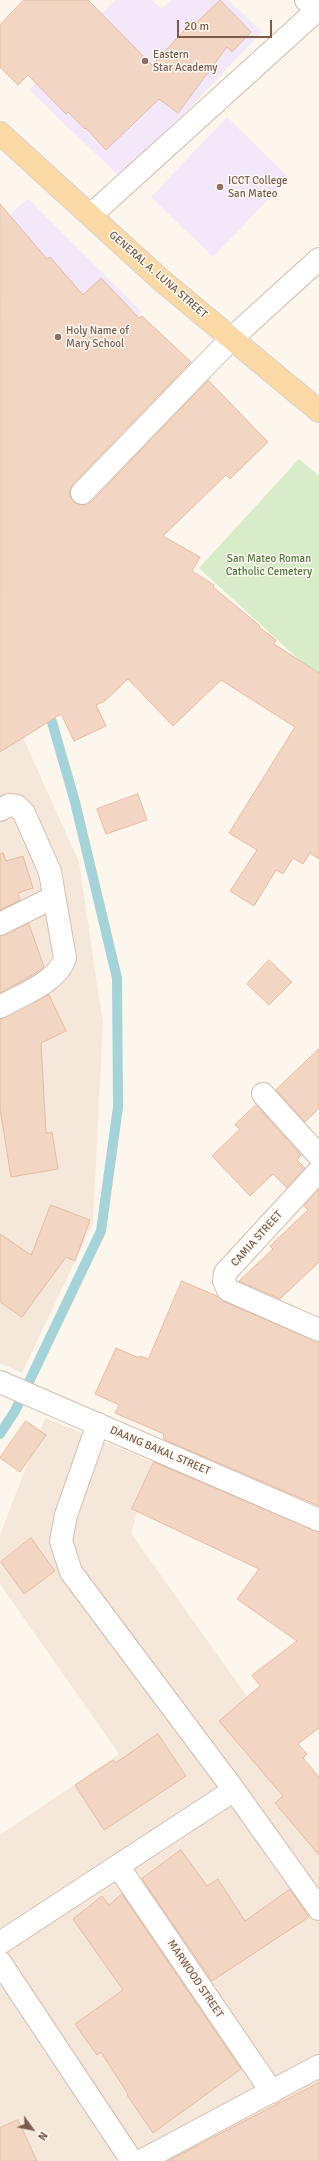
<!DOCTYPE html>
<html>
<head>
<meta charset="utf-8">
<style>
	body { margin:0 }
	#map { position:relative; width:319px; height:2161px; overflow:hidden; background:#fdf6ec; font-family:Signika,sans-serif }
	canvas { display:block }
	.north { position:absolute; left:12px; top:2109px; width:40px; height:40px; -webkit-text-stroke:3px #fffaf3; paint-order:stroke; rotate:123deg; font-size:11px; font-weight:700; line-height:16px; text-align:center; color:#7a5c4d }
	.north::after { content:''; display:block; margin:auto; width:14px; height:18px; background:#7a5c4d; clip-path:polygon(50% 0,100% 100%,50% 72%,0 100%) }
	.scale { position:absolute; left:177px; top:20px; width:95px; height:18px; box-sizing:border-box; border:2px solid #7a5c4d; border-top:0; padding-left:5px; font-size:12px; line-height:14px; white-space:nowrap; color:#7a5c4d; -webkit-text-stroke:3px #fffaf3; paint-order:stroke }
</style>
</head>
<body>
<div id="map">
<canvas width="319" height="2161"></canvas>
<div class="north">N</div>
<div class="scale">20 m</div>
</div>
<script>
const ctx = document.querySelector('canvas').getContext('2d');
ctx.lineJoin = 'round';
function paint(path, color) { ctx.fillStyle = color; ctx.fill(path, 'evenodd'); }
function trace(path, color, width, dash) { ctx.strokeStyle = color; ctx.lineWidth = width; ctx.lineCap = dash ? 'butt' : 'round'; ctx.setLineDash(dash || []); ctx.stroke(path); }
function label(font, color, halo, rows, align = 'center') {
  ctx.font = font + ' Signika,sans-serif'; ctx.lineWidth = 3; ctx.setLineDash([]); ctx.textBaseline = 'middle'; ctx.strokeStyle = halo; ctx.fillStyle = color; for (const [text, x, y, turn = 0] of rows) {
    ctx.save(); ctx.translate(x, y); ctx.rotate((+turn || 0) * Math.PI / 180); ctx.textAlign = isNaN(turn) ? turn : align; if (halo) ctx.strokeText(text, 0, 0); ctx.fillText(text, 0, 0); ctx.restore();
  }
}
paint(new Path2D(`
	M0,705L21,733L79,862L103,1023L93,1223L22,1373L0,1363Z
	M45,1418L153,1462L131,1533L319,1798V2152L302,2161H0V1835L119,1754L0,1584V1535Z`), '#f5e8da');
paint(new Path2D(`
	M115,0H152L162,9L171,0H228L262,32L122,179L29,90Z
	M227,117L289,178L213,257L151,197Z
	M28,199L142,312L90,362L0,222Z`), '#f3e8fa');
paint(new Path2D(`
	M299,459L319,476V678L199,568Z`), '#d8ecc9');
trace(new Path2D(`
	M0,1434L15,1411L101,1231L118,1107L117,978L75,802L52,722L45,709`), '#a5d3da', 10);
const building = new Path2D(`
	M24,0H88L152,65L192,22L195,24L220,0L251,32L232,52L227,47L178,113L159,99L106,150L86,128L85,129L68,112L66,114L28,75L18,85L0,67V25Z
	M0,204L47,259L50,257L83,295L101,278L139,318L142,316L191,362L73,484L70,490V496L74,502L85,505L91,502L208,380L268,442L230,479L226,475L163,536L200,557L192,571L214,585L213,587L260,626L259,627L276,640L274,644L319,673V859L310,853L303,864L293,858L283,874L276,870L254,906L230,891L257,850L229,833L295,727L221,680L173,726L128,679L105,701L96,705L106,726L74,741L61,714L0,752Z
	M138,794L147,820L106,834L97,809Z
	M3,853L6,861L23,856L33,888L18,893L20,900L0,910V854Z
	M29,924L44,967L31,976L0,993V936Z
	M269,960L292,982L269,1005L247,984Z
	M49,995L66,1031L41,1043L46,1133L52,1132L58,1169L11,1177L0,1109V1019Z
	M319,1049V1108L305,1122L276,1090Z
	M256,1105L301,1155L297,1160L305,1168L287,1188L273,1174L250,1196L212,1156L240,1129L235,1125Z
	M319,1189V1262L280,1299L239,1281L273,1249L270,1246L308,1210L304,1206Z
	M51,1205L90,1220L75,1261L66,1257L22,1317L0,1302V1234L31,1255Z
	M182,1281L219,1297L223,1301L319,1342V1506L165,1440L163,1438L164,1434L115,1413L119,1405L95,1394L116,1348L139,1358L140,1356L148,1359Z
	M26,1421L46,1435L20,1472L0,1458Z
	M154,1462L319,1532V1728L298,1744L307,1754L303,1758L319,1777V1855L275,1803L283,1796L219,1721L260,1686L252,1675L297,1641L237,1599L259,1569L132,1509Z
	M31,1538L55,1571L24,1594L1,1562Z
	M158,1734L186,1776L104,1830L75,1785L113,1760L115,1763Z
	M181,1850L207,1886L218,1879L245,1921L290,1889L309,1917L212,1981L142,1879Z
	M122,1894L241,2069L153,2133L127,2095L128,2094L101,2052L97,2055L75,2024L123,1990L73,1919L102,1896L109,1905Z
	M319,2083V2161H168L208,2140Z
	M18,2120L37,2161H0V2128Z`);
paint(building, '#f3d5c3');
trace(building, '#e6bba3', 1);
const minor = new Path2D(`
	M91,215L314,13L316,10L315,7L306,0
	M82,493L231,339L319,259
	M0,810L9,805L17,806L24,813L50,872L65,958C58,982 21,995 0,1007
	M0,924L54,897
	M263,1094L319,1156
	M319,1171L225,1273L224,1281L228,1290L319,1330
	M0,1382L319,1520
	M98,1424L66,1515L61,1541L71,1572L234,1790L319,1909
	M118,1866L272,2092
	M0,1943L234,1790
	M0,1962L132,2161
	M141,2161L319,2066`);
const major = new Path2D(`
	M0,133L161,280L319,411`);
trace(minor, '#d1beb0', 24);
trace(major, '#dad1cd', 24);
trace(minor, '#fff', 22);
trace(major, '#fbd9a5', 22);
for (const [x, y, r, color] of [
	[145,61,4,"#8d6e63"],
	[220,187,4,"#8d6e63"],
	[58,337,4,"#8d6e63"]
]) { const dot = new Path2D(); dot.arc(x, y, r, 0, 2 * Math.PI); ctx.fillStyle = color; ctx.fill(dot); trace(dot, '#fffaf3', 1.5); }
label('11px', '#785e54', '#fffaf3', [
	["Eastern",153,55],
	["Star Academy",153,68],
	["ICCT College",228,181],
	["San Mateo",228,194],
	["Holy Name of",66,331],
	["Mary School",66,344]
], 'left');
label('11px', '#7a5c4d', '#fffaf3', [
	["GENERAL A. LUNA STREET",158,275,41],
	["CAMIA STREET",257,1239,-48],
	["DAANG BAKAL STREET",160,1451,23],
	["MARWOOD STREET",195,1979,56]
]);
label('11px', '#537a41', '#fffaf3', [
	["San Mateo Roman",269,559],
	["Catholic Cemetery",269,572]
]);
</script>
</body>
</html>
